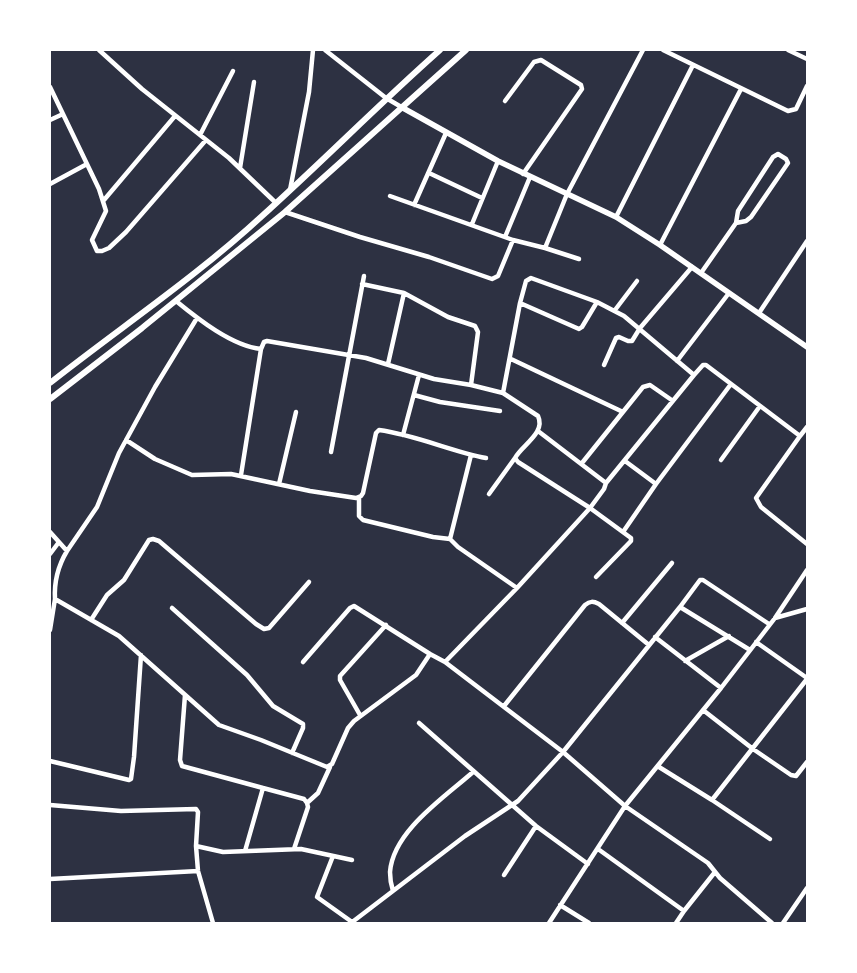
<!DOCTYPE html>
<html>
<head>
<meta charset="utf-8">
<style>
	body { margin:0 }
	#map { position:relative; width:857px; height:973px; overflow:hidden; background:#2d3142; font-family:Poppins,sans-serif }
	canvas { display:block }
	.frame { position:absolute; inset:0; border:51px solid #fff; pointer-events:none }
</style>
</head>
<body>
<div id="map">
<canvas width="857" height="973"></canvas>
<div class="frame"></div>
</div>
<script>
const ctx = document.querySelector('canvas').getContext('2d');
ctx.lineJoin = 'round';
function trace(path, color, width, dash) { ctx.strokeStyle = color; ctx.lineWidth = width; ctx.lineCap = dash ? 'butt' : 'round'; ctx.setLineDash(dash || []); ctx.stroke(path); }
trace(new Path2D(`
	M99,50L142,89L229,158L276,203
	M325,50L386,98L403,108
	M663,50L788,111L796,109L807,86
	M788,50L807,59
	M50,87L99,189L106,211L92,240L97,251H102L109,248L126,232L206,140
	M505,101L534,62L541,60L581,85L582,89L523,174
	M50,120L63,114
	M200,135L233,71
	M240,168L254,82
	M429,173L482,198
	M50,184L87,164
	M290,190L309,92L313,50
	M390,196L513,240L545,248
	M104,200L175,116
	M414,205L446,133
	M285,212L360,237L429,257L492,279L498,276L513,240
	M616,217L693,65
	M472,224L498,161
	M505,237L530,177
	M660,245L741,89
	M579,259L545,248L567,194L643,50
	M701,273L736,223L738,211L773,157L778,154L786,159L788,163L751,217L746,221L736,223
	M362,284L404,293L448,317L475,326L478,332L471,385
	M176,301C198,319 232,346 261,349
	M520,303L579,329L582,327L597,302
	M615,310L637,281
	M759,313L807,241
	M511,359L623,412
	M677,361L729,293
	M388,364L404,293
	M604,365L616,338L619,337L628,341H632L640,328L692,267
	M414,395L440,402L500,411
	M538,431L606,483L604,489L590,508L518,462L515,458C522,445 546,433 538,416L503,393L520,303L526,281L531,278L597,302L624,316L694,375L703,365H706L800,436L807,427
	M403,435L419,375
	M800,436L756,498L761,507L807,544
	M126,440L155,459L192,475L231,474L310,491L356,498L361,496L363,493L376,433L379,430C416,435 450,451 486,458
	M331,452L364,276
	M471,455L450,539L458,547L517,588
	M721,460L760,406
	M625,461L656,484L731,384
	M582,463L643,387L650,385L673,401
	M241,475L261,349L264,342L267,341L366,358L434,379L471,385L503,393
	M606,483L694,375
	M279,484L296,412
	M489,494L515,458
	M359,497V516L363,520L433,537L450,539
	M50,532L67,551L97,507L119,453L155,387L197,318
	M623,532L656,484
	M50,554L59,542
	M55,599C54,582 58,566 67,551
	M172,608L247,675L273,706L303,724V728L292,753
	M775,618L807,609
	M91,620L107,595L124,580L149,540L153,539L159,541L256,624L264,629L269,628L309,582
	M622,623L672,563
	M50,630L55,599L119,636L219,725L261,740L327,767L332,764L348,728L354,721L416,675L430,654L445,662L563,752L625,806L708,863L720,878L772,923
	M655,637L721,688
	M756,642L807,678
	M750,650L680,607L700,580H703L769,624
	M685,661L729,636
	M303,662L350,608L354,606L430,654
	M445,662L517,588L590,508L631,538V541L596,577
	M185,695L180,760L182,766L263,788
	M504,706L585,605C590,601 593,601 599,604L649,645
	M703,710L753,749L791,775L796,776L807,762
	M360,715L340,680V676L386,625
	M419,723L536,826L588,864
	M50,761L129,780L131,779L134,757L141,655
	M659,767L712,800L807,679
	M712,800L770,839
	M307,803L318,793L330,767
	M50,805L121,811L196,809L198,812L196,846L198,871L213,923
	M196,846L223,852L301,849L352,860
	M598,849L684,911L715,872
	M245,851L263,788L304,799L307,803L308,807L294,849
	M333,856L317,897L352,922
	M504,875L536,826
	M50,879L198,871
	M393,891C391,885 390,879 390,872C393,831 445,797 473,772
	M560,905L589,923
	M351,923L465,836L518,801L563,752L680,607
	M549,923L625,806L721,688L775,618L807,570
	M676,923L684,911
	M783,923L807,888`), '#fff', 4.5);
trace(new Path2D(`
	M403,108L498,161L616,217L660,245L807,347`), '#fff', 5.5);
trace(new Path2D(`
	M50,383C121,327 196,277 262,216C322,162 379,104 440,50
	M50,399L142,328L285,212L466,50`), '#fff', 6);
</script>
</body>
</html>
